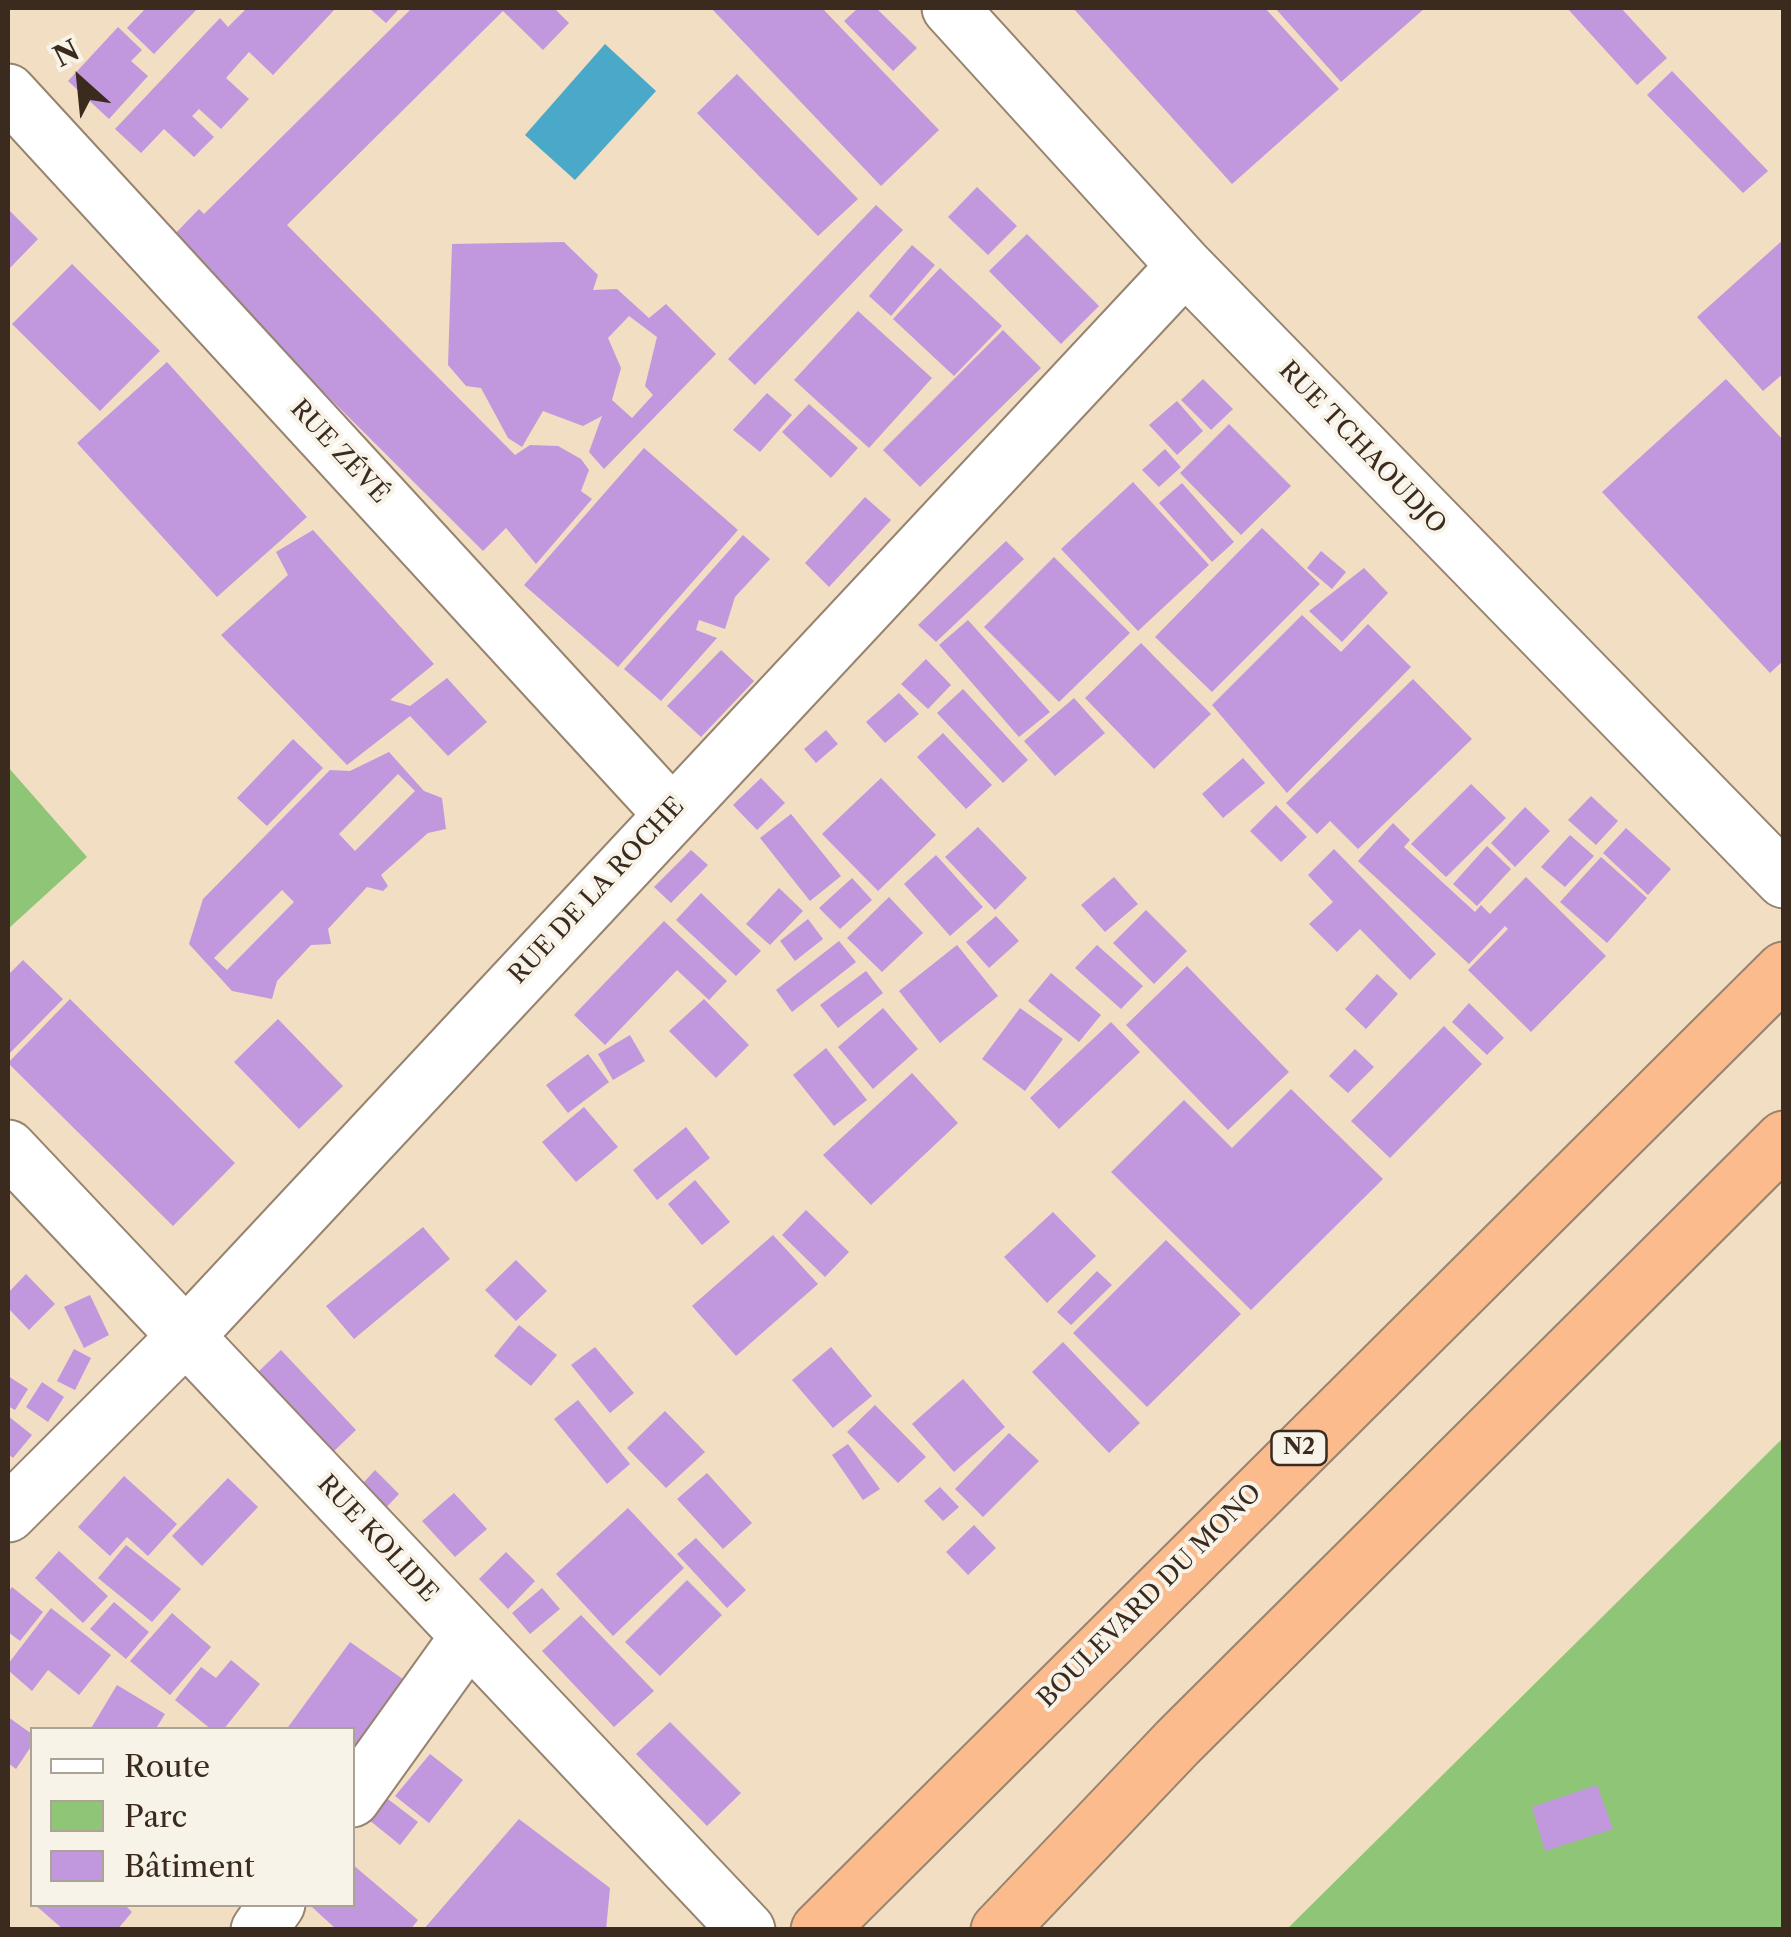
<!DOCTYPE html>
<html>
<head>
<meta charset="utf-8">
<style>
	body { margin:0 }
	#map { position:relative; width:1791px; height:1937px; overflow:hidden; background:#f2dec2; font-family:"Libre Caslon Text",serif }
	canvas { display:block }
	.frame { position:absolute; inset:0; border:10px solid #3b2a1e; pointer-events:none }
	.legend { position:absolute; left:30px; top:1727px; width:325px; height:180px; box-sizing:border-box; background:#f7f3e8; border:2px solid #aca397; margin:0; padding:12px 18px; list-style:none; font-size:30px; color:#3b2a1e }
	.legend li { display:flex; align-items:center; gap:20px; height:50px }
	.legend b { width:50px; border:2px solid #aca397 }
	.north { position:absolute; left:30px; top:30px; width:100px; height:100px; -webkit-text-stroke:8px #f7f3e8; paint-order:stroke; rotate:333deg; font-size:28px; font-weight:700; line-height:40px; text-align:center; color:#3b2a1e }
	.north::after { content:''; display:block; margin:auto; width:35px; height:45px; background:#3b2a1e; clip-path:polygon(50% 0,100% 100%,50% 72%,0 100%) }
</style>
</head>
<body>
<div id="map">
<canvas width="1791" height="1937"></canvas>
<div class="frame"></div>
<ul class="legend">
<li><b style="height:12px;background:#fff"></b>Route</li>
<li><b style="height:28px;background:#8fc577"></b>Parc</li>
<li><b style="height:28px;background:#c197dd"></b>Bâtiment</li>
</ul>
<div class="north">N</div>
</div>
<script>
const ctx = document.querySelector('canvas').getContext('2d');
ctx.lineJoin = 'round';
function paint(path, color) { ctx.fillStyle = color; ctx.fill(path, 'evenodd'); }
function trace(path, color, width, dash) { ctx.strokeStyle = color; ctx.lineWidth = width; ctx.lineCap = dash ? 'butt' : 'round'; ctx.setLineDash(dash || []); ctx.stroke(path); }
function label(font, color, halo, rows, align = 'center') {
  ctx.font = font + ' "Libre Caslon Text",serif'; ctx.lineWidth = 8; ctx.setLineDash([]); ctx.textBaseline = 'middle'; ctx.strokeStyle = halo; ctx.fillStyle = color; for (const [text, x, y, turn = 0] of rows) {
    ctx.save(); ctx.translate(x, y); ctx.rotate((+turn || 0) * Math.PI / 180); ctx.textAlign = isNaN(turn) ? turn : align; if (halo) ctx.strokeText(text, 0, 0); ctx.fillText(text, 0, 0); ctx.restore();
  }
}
paint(new Path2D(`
	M8,767L87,857L8,929Z
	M1783,1438V1929H1287Z`), '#8fc577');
paint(new Path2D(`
	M605,44L656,91L575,180L525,135Z`), '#4aa8c9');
paint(new Path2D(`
	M146,8H198L154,54L127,28Z
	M247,8H336L273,75L249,52L226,78L249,99L221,129L199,109L192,116L214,137L194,157L164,129L141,153L115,129L220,18L228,27Z
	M369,8H400L386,23Z
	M412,8H554L569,23L543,50L503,11L287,225L515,455L530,445L558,446L581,459L589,470L581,491L592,499L536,564L506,528L483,551L170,239L199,209L204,214Z
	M711,8H822L939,130L881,186Z
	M858,8H876L917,48L893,71L844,21Z
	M1073,8H1265L1339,89L1232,184Z
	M1275,8H1425L1341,82Z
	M1567,8H1621L1667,58L1637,85Z
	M118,27L142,50L131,61L148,76L109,119L68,81Z
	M1672,71L1768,171L1743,193L1647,95Z
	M737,74L858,199L818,236L697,113Z
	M977,187L1017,226L988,255L948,217Z
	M876,205L903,230L755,385L728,359Z
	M8,209L38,239L8,270Z
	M1027,234L1099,306L1061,344L989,271Z
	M1784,239V373L1763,391L1697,317Z
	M564,242L598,275L593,290L617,289L649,318L666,304L716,354L604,469L589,452L602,416L583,426L543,411L522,447L508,438L481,388L466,386L448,365L452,244ZM629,316L657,337L645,386L653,395L632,418L612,400L621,368L608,338Z
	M912,245L935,265L891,316L869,296Z
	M72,264L160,351L100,411L12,324Z
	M940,268L1002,326L954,376L893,319Z
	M858,311L932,378L869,448L794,380Z
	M1003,330L1041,368L920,487L883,450Z
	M167,362L307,517L217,597L77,443Z
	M1203,379L1233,409L1211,430L1181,400Z
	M1726,379L1784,441V660L1770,673L1602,492Z
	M767,393L792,415L760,452L733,430Z
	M1177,401L1203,431L1177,455L1149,425Z
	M809,404L858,448L831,478L782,432Z
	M1229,424L1291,486L1241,535L1180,473Z
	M644,448L738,530L618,667L524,585Z
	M1165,449L1181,467L1159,487L1142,470Z
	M1133,482L1209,565L1138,631L1061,549Z
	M1182,483L1234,542L1212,562L1159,503Z
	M865,497L891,520L829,587L805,563Z
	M1262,528L1320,584L1212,692L1155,637Z
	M313,530L434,664L390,700L410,706L447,678L487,722L448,756L410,716L347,765L221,635L288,575L276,552Z
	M743,535L770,559L735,597L725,629L699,620L696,630L717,638L661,701L624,669Z
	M1006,541L1024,559L936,642L918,625Z
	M1321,551L1346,572L1332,589L1307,568Z
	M1054,557L1130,633L1059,702L984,627Z
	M1364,568L1388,593L1342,642L1309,611Z
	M1302,615L1341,652L1368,624L1411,667L1287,793L1212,705Z
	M968,620L1050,712L1019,737L939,645Z
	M1141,643L1211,714L1154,769L1085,698Z
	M721,650L754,681L701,737L667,706Z
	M926,659L951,685L928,709L901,684Z
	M1413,679L1472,739L1358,849L1330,821L1317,834L1286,803Z
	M963,689L1028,760L1003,783L937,713Z
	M899,693L919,714L885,743L866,722Z
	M1074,698L1105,733L1055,776L1024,741Z
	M826,730L838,744L816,763L804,749Z
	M943,733L992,785L966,809L917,757Z
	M293,739L323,768L267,826L237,798Z
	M389,752L424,791L442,798L446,829L428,833L381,875L388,886L383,891L367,887L328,929L331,944L311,945L277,981L272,999L232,991L189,944L203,899L330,770L350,771ZM398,774L415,791L355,851L339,834ZM282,890L294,902L227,970L214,958Z
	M1243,758L1265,783L1223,818L1202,794Z
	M761,778L785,803L757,830L733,805Z
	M881,778L936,835L878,891L822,834Z
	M1471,784L1506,818L1446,877L1411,844Z
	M1591,796L1618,821L1596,845L1568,820Z
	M1276,805L1307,837L1281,862L1250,831Z
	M1525,807L1550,831L1515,867L1491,843Z
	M791,814L841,876L810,901L760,838Z
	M1393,823L1410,840L1404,847L1475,912L1481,905L1490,914L1526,877L1606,956L1531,1032L1468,970L1508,929L1505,926L1469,964L1358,861Z
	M978,827L1027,878L995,910L945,857Z
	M1626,828L1671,869L1648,895L1603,853Z
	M1570,835L1594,856L1565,887L1541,867Z
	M1487,846L1511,869L1477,906L1453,884Z
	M1334,849L1436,954L1410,980L1360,929L1337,952L1309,924L1333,902L1308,875Z
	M691,850L708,865L671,903L654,887Z
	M936,855L983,907L950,936L904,884Z
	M1601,857L1647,898L1607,943L1560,902Z
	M1114,877L1138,904L1105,932L1081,905Z
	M852,878L872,900L840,929L819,908Z
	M779,888L803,911L770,945L746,924Z
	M701,893L761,951L736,976L676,920Z
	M889,897L923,933L882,972L847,938Z
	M1146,910L1187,951L1154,984L1113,943Z
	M996,916L1019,941L989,968L966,942Z
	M808,919L823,939L795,961L780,941Z
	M664,921L727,981L709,1000L677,970L605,1045L574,1015Z
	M839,941L856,962L792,1012L776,990Z
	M957,945L998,996L940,1043L899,991Z
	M1097,945L1143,986L1121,1009L1075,968Z
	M23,960L63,999L8,1055V975Z
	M1187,966L1289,1072L1228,1130L1126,1025Z
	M866,971L883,993L838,1028L820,1005Z
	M1051,973L1101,1015L1079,1042L1028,1001Z
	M1377,974L1398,994L1366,1029L1345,1009Z
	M70,999L235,1163L173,1226L8,1063Z
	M704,999L749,1045L716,1078L669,1031Z
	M1469,1003L1504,1038L1487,1055L1452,1022Z
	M883,1008L918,1049L873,1089L838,1047Z
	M1020,1008L1063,1039L1025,1091L982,1059Z
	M278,1019L343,1086L299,1129L234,1062Z
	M1111,1022L1140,1052L1059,1129L1030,1098Z
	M1444,1026L1482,1064L1390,1158L1351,1121Z
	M630,1035L645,1061L613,1080L598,1054Z
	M826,1048L867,1100L834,1126L793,1075Z
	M1355,1049L1374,1067L1348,1093L1329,1076Z
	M588,1054L609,1082L568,1113L546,1085Z
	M912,1073L958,1123L871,1205L823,1155Z
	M1291,1089L1383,1179L1251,1310L1111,1172L1184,1100L1232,1148Z
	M584,1107L618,1147L576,1182L542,1142Z
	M686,1127L710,1158L657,1200L633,1170Z
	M695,1180L730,1222L702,1245L668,1204Z
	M806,1210L849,1252L825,1277L782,1235Z
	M1053,1212L1096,1256L1047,1303L1004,1257Z
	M423,1227L450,1259L354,1339L326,1306Z
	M773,1235L818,1284L736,1356L692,1306Z
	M1166,1240L1241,1314L1147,1407L1073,1333Z
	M516,1260L547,1291L516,1321L485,1290Z
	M1097,1271L1112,1285L1071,1325L1057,1312Z
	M26,1274L55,1304L29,1330L8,1308V1293Z
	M90,1295L109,1335L84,1348L64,1307Z
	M519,1325L557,1355L531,1386L494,1356Z
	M1063,1342L1140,1423L1109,1453L1032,1372Z
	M595,1347L634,1393L610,1413L571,1365Z
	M831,1347L872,1396L833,1428L792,1380Z
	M74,1349L91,1358L75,1390L57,1381Z
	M281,1350L356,1430L333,1452L258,1372Z
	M8,1376L28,1389L15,1410L8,1406Z
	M963,1379L1005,1427L954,1472L912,1424Z
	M42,1382L64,1397L48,1422L26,1407Z
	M578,1400L630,1464L607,1484L554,1419Z
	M875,1405L926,1457L898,1483L847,1432Z
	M665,1411L705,1452L666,1488L627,1448Z
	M8,1416L32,1435L13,1458L8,1454Z
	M1009,1433L1039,1461L983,1517L955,1489Z
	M848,1444L880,1489L863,1500L832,1455Z
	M375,1470L399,1494L379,1515L355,1492Z
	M707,1473L752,1523L723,1549L677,1499Z
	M124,1476L177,1524L148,1556L127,1537L110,1556L78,1527Z
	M228,1478L258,1507L202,1566L172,1536Z
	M940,1487L959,1507L943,1521L924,1501Z
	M454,1493L487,1529L455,1557L422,1521Z
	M628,1508L684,1568L613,1636L556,1574Z
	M974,1525L996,1548L968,1575L946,1552Z
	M696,1538L746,1590L727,1608L677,1554Z
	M126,1545L181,1589L152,1622L98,1578Z
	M59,1551L108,1596L83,1623L35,1578Z
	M506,1552L535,1581L508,1609L479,1579Z
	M687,1580L722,1615L660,1676L625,1642Z
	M12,1587L43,1612L20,1641L8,1632V1592Z
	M542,1588L560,1609L530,1634L512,1613Z
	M114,1602L149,1632L126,1659L90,1629Z
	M51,1608L111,1655L79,1695L48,1670L32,1691L8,1670V1664Z
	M172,1613L211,1647L170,1695L130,1661Z
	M581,1615L654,1691L614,1727L542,1651Z
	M350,1642L407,1682L352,1757V1730H286Z
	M231,1660L260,1684L223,1730H212L175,1700L201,1667L216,1678Z
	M117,1685L165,1714L155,1730H90Z
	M8,1717L32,1734V1745L16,1769L8,1763Z
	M670,1722L741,1793L707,1826L636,1754Z
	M430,1754L463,1780L429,1823L395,1796Z
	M1597,1785L1613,1829L1545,1851L1532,1807Z
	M380,1793L418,1822L400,1845L363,1815Z
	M519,1819L610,1888L606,1930H423Z
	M352,1864L418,1920L410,1930H337L312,1907L352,1904Z
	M34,1904H124L132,1912L117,1930H64Z`), '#c197dd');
const minor = new Path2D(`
	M950,8L1185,266L1784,880
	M8,92L670,812
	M8,1148L747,1930
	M8,1514L186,1336L1185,266
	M352,1799L469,1636
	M259,1930L277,1904`);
const trunk = new Path2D(`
	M819,1930L1784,970
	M999,1930L1178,1742L1784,1139`);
trace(minor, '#968470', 59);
trace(trunk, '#968470', 59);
trace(minor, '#fff', 55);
trace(trunk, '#fbbb8c', 55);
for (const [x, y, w] of [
	[1299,1448,55]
]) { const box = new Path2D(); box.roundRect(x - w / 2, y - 17, w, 34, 8); ctx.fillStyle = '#f7f3e8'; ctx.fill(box); trace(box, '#3b2a1e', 2.5); }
label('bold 22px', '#3b2a1e', null, [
	["N2",1299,1448]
]);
label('25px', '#3b2a1e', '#f7f3e8', [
	["RUE TCHAOUDJO",1362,448,46],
	["RUE ZÉVÉ",339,452,47],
	["RUE DE LA ROCHE",597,891,-47],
	["RUE KOLIDE",377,1539,47],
	["BOULEVARD DU MONO",1150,1596,-45]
]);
</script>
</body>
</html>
